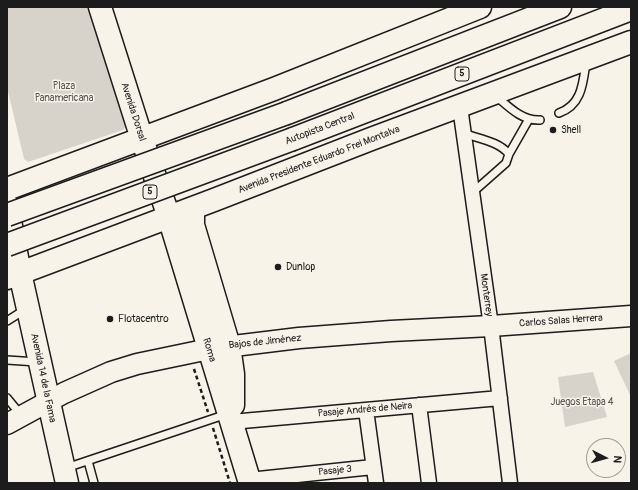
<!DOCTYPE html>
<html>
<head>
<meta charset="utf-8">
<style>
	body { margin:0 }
	#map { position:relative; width:638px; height:490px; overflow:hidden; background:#f7f3e8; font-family:Pangolin,sans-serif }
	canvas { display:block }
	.frame { position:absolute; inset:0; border:8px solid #1c1c1c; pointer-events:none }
	.north { position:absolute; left:586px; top:438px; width:40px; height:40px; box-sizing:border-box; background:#f7f3e8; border:1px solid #9f9d96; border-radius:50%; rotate:96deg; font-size:11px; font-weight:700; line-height:16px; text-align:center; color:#1c1c1c }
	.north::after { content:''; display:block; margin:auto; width:14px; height:18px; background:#1c1c1c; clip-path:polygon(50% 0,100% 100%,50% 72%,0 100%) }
</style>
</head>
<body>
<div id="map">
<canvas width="638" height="490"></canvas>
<div class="frame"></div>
<div class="north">N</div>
</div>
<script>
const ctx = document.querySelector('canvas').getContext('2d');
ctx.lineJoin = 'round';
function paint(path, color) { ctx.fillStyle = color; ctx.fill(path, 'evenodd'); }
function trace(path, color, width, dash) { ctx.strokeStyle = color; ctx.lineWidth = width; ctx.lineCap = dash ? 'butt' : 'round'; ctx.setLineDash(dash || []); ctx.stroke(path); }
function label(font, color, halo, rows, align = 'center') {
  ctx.font = font + ' Pangolin,sans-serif'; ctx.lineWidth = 3; ctx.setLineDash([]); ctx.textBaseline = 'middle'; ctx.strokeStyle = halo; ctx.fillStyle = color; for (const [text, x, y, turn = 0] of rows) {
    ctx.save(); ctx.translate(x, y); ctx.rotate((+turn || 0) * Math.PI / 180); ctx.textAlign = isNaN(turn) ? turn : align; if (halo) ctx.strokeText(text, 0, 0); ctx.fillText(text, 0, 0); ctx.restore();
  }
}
paint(new Path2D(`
	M7,7H93L129,124L123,130L28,162L24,159L7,87Z
	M631,353V397L614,361Z
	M593,372L607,417L565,427L558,377Z`), '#d7d3cb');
const lane = new Path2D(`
	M496,96C509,107 522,121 540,120
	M559,113C582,105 583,83 586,62
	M463,133C479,139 498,141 509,154
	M472,193L506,163L509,154L529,119
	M7,321L26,309
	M7,360L37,362
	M7,398L21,415
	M88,461L94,483
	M66,468L227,414`);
const street = new Path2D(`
	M460,107L491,326L510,483
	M419,405L429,483
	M366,410L376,483
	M231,422L500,398
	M249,480L373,467`);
const secondary = new Path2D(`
	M7,424L64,393L111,372L137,364L209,349L299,338L391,331L491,326L631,316`);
const primary = new Path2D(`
	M100,7L142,139L169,217L250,483
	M7,189L274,89L480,7
	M7,205L20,273L67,483
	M193,208V225L229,346L233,374V405
	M7,278L214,200L371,139L631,42`);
const highway = new Path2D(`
	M287,113L560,7
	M293,139L631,9`);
trace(lane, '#1c1c1c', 10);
trace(street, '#1c1c1c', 17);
trace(secondary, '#1c1c1c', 23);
trace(primary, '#1c1c1c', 25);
trace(highway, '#1c1c1c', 25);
trace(new Path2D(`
	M194,369L208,412
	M213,428L230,483`), '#1c1c1c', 2.5, [4, 3]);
trace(lane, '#f7f3e8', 7);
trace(street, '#f7f3e8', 14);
trace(secondary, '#f7f3e8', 20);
trace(primary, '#f7f3e8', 22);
trace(highway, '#f7f3e8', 22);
const highwayBridge = new Path2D(`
	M7,215L287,113
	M7,245L293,139`);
trace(highwayBridge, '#1c1c1c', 25, []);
trace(highwayBridge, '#f7f3e8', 22);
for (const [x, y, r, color] of [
	[553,130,4,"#1c1c1c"],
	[278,267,4,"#1c1c1c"],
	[110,319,4,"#1c1c1c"]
]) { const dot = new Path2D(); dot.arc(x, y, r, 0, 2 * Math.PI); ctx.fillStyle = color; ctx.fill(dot); trace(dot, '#f7f3e8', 1.5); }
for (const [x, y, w] of [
	[462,74,14],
	[150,192,14]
]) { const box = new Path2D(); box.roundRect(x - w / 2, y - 7, w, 14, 3); ctx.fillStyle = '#f7f3e8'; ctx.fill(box); trace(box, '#1c1c1c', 1); }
label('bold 9px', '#1c1c1c', null, [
	["5",462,74],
	["5",150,192]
]);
label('10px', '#545351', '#f7f3e8', [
	["Plaza",64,86],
	["Panamericana",64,98],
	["Juegos Etapa 4",582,402]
]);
label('10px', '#1c1c1c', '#f7f3e8', [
	["Avenida Dorsal",133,112,72],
	["Autopista Central",320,129,-21],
	["Avenida Presidente Eduardo Frei Montalva",319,160,-21],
	["Monterrey",486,295,82],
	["Carlos Salas Herrera",561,321,-4],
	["Bajos de Jiménez",265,342,-6],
	["Roma",209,350,73],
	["Avenida 14 de la Fama",43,378,78],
	["Pasaje Andrés de Neira",365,410,-5],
	["Pasaje 3",335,471,-6]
]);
label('10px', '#1c1c1c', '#f7f3e8', [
	["Shell",561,130],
	["Dunlop",286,267],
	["Flotacentro",118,319]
], 'left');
</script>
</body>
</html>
